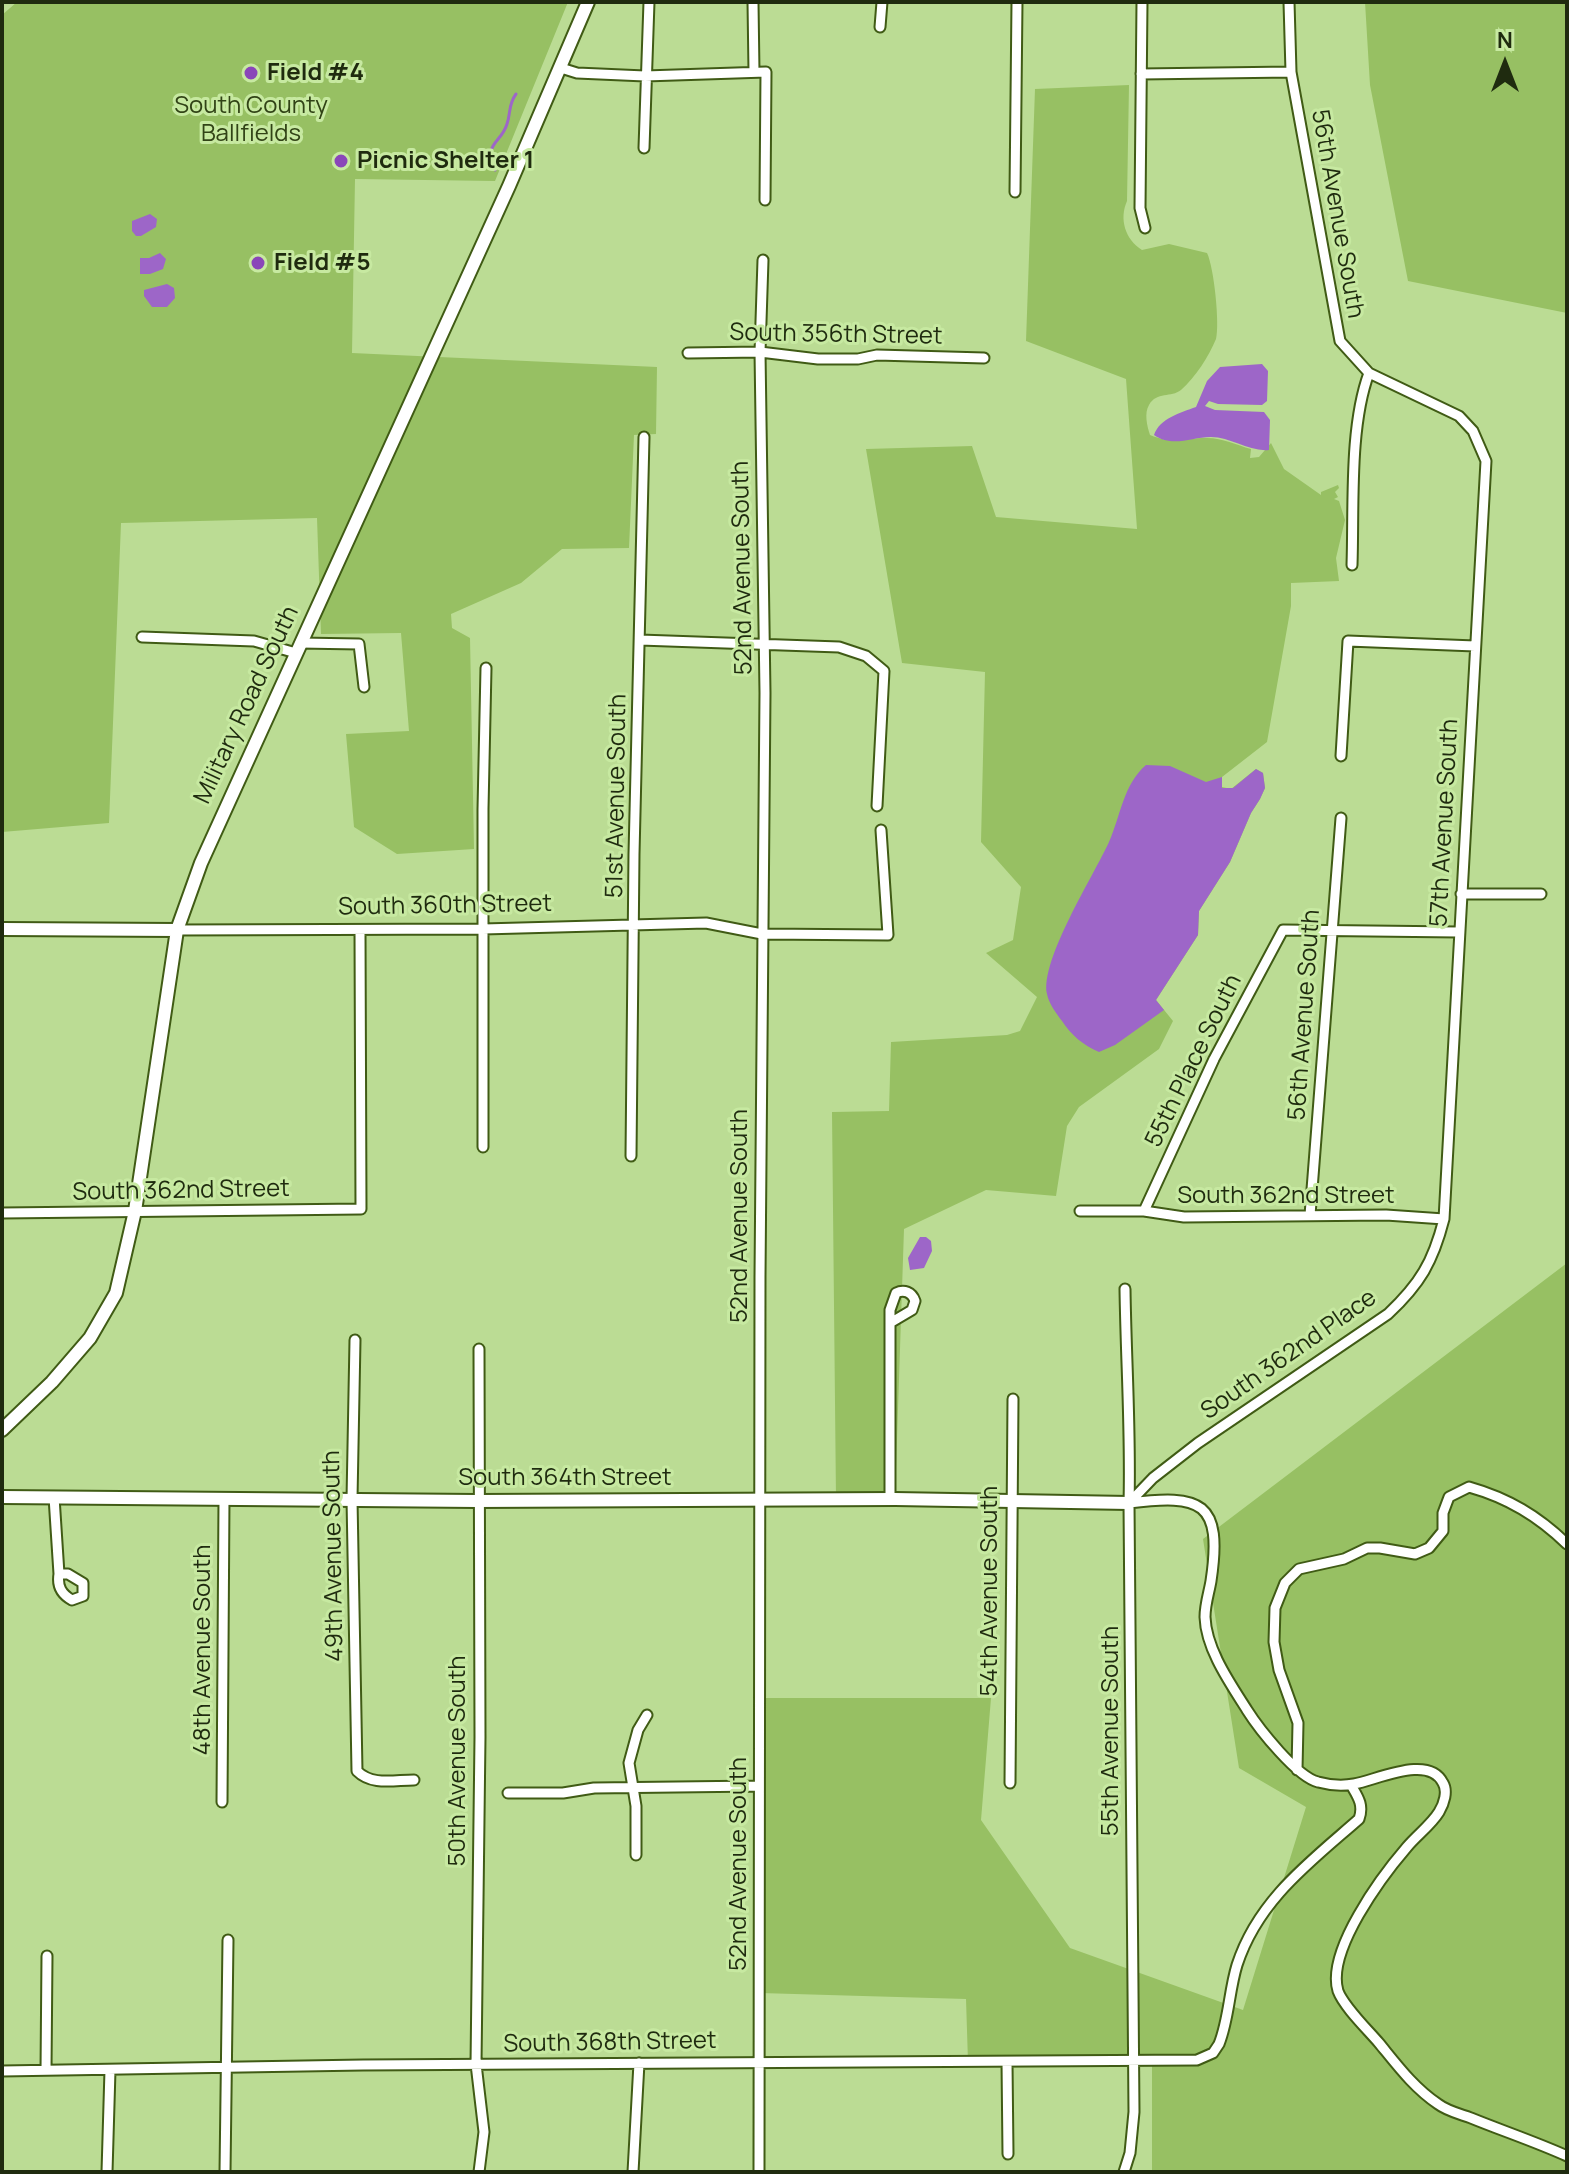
<!DOCTYPE html>
<html>
<head>
<meta charset="utf-8">
<style>
	body { margin:0 }
	#map { position:relative; width:1569px; height:2174px; overflow:hidden; background:#bbdc94; font-family:Manrope,sans-serif }
	canvas { display:block }
	.frame { position:absolute; inset:0; border:4px solid #1f2b0f; pointer-events:none }
	.north { position:absolute; left:1465px; top:24px; width:80px; height:80px; -webkit-text-stroke:6px #c7e9a1; paint-order:stroke; rotate:0deg; font-size:22px; font-weight:700; line-height:32px; text-align:center; color:#1f2b0f }
	.north::after { content:''; display:block; margin:auto; width:28px; height:36px; background:#1f2b0f; clip-path:polygon(50% 0,100% 100%,50% 72%,0 100%) }
</style>
</head>
<body>
<div id="map">
<canvas width="1569" height="2174"></canvas>
<div class="frame"></div>
<div class="north">N</div>
</div>
<script>
const ctx = document.querySelector('canvas').getContext('2d');
ctx.lineJoin = 'round';
function paint(path, color) { ctx.fillStyle = color; ctx.fill(path, 'evenodd'); }
function trace(path, color, width, dash) { ctx.strokeStyle = color; ctx.lineWidth = width; ctx.lineCap = dash ? 'butt' : 'round'; ctx.setLineDash(dash || []); ctx.stroke(path); }
function label(font, color, halo, rows, align = 'center') {
  ctx.font = font + ' Manrope,sans-serif'; ctx.lineWidth = 6; ctx.setLineDash([]); ctx.textBaseline = 'middle'; ctx.strokeStyle = halo; ctx.fillStyle = color; for (const [text, x, y, turn = 0] of rows) {
    ctx.save(); ctx.translate(x, y); ctx.rotate((+turn || 0) * Math.PI / 180); ctx.textAlign = isNaN(turn) ? turn : align; if (halo) ctx.strokeText(text, 0, 0); ctx.fillText(text, 0, 0); ctx.restore();
  }
}
paint(new Path2D(`
	M17,2H568L495,181L355,179L352,353L657,367L656,434L634,435L629,548L562,549L521,583L451,614L452,628L470,638L474,849L397,854L354,827L346,734L409,731L401,633L321,634L317,518L121,523L109,823L2,832V15Z
	M1365,2H1567V313L1408,281L1370,85Z
	M1129,85L1127,201C1119,219 1125,239 1142,250L1169,244L1207,253C1214,267 1220,325 1216,339C1209,356 1195,378 1181,390C1171,398 1157,391 1149,405C1144,413 1147,426 1150,435C1175,445 1182,438 1207,438C1223,438 1236,445 1251,449L1250,458L1259,457L1271,443L1284,469L1321,495V492L1338,485L1339,488L1335,492L1338,497L1334,499L1339,501L1345,520L1336,558L1339,581L1291,583V606L1267,742L1222,777V787L1231,789L1256,769L1263,773L1265,788L1260,799L1251,813L1230,862L1199,911L1198,935L1156,1000L1173,1021L1159,1049L1079,1107L1067,1126L1056,1196L986,1190L904,1229L895,1499H836L832,1112L889,1111L891,1042L1007,1035L1020,1031L1037,997L986,953L1013,940L1021,887L981,842L985,672L902,663L866,449L972,446L996,517L1137,529L1126,379L1026,341L1035,89Z
	M1567,1263V2172H1152V2061L968,2062L966,1999L760,1993L759,1698H991L981,1820L1070,1948L1243,2010L1306,1807L1239,1768L1203,1539Z`), '#97c063');
paint(new Path2D(`
	M150,214L157,219L156,227L141,236H136L132,231V221Z
	M160,253L166,259L163,269L150,274H140V258H149Z
	M167,284L174,288L175,298L167,307H152L144,296V290Z
	M1262,364L1268,371L1267,401L1262,405L1218,404L1209,401L1205,406L1215,410L1264,412L1270,420L1269,450C1249,452 1231,437 1211,437C1191,437 1173,448 1154,435C1160,418 1180,413 1196,407L1207,381L1220,367Z
	M1146,765L1170,766L1206,782L1222,777V788H1233L1256,769L1263,773L1265,788L1260,799L1251,813L1230,862L1199,911L1198,935L1156,1000L1164,1010L1115,1045L1099,1052C1083,1045 1071,1035 1062,1021C1056,1013 1049,1004 1047,994C1040,960 1094,875 1109,842C1121,815 1123,785 1146,765Z
	M920,1237H926L931,1241L932,1251L924,1268L910,1270L908,1258Z`), '#9d66c8');
trace(new Path2D(`
	M495,170C483,142 501,144 507,124C511,112 508,105 516,94`), '#9d66c8', 3);
const street = new Path2D(`
	M753,2L754,72
	M1142,2L1140,208L1145,228
	M880,27L882,2
	M561,68L577,73L645,76L766,72L765,200
	M1141,74L1291,72
	M644,148L649,2
	M1015,192L1017,2
	M688,353L760,352L818,359H858L877,355L984,358
	M1352,565C1354,507 1349,427 1369,373
	M142,637L254,641L296,653
	M640,640L839,647L866,656L884,671L877,806
	M300,643L359,644L364,687
	M1341,756L1348,641L1475,646
	M1461,894H1541
	M177,930L483,929L706,923L762,934L888,935L881,830
	M483,1147V809L486,668
	M631,1156L634,854L644,437
	M1080,1211H1144L1184,1217L1386,1215L1444,1219
	M1144,1211L1214,1059L1283,930L1458,932
	M2,1213L361,1209L360,930
	M1310,1215L1341,818
	M355,1340L352,1499L357,1771C372,1786 394,1780 414,1780
	M479,1349L480,1737L476,2064L484,2132L479,2172
	M54,1497L59,1574H68L83,1583V1596L72,1600C61,1594 57,1586 59,1574
	M890,1499V1310L896,1293C904,1289 912,1292 915,1301L912,1310L890,1323
	M1129,1503L1153,1478L1198,1443L1388,1314C1420,1284 1433,1262 1444,1219L1486,461L1473,431L1459,416L1369,373L1340,341L1291,72L1289,2
	M1129,1503C1201,1494 1223,1501 1211,1581C1209,1593 1205,1604 1205,1617C1206,1649 1230,1683 1247,1710C1259,1729 1297,1777 1318,1782C1329,1785 1343,1786 1354,1784C1377,1780 1429,1754 1443,1783C1448,1791 1444,1804 1439,1812C1431,1825 1417,1835 1407,1847C1382,1876 1326,1951 1338,1991C1344,2007 1368,2030 1379,2043C1397,2065 1414,2088 1438,2104C1447,2111 1460,2114 1471,2118C1503,2131 1536,2142 1567,2156
	M1297,1770L1298,1723L1279,1670L1274,1642L1275,1608L1285,1583L1299,1569L1344,1559L1367,1548H1380L1415,1554L1429,1548L1443,1531V1513L1449,1497L1469,1487C1508,1498 1538,1516 1567,1544
	M1010,1783L1013,1399
	M508,1793H563L594,1788L759,1786
	M222,1802L224,1499
	M636,1855V1806L629,1763L638,1730L647,1715
	M1007,2062L1008,2154
	M46,2070L47,1956
	M2,2071L363,2065L1197,2060L1213,2053L1219,2044C1229,2019 1229,1991 1237,1965C1258,1900 1310,1862 1359,1819C1364,1805 1358,1797 1351,1785
	M107,2172L110,2070
	M225,2172L228,1940
	M633,2172L639,2063
	M759,2172L760,1277L765,693L760,352L763,260
	M1124,2172L1130,2153L1134,2112L1129,1503C1131,1432 1126,1361 1125,1289`);
const secondary = new Path2D(`
	M2,929L177,930
	M2,1430L52,1382L90,1338L116,1293L135,1211L177,930L201,863L509,186L588,2
	M2,1497L477,1501L895,1499L1129,1503`);
trace(street, '#405b15', 13);
trace(secondary, '#405b15', 16);
trace(street, '#fff', 9);
trace(secondary, '#fff', 12);
for (const [x, y, r, color] of [
	[251,73,8,"#8a46b9"],
	[341,161,8,"#8a46b9"],
	[258,263,8,"#8a46b9"]
]) { const dot = new Path2D(); dot.arc(x, y, r, 0, 2 * Math.PI); ctx.fillStyle = color; ctx.fill(dot); trace(dot, '#c7e9a1', 3); }
label('bold 24px', '#1f2b0f', '#c7e9a1', [
	["Field #4",267,73],
	["Picnic Shelter 1",357,161],
	["Field #5",274,263]
], 'left');
label('24px', '#314316', '#c7e9a1', [
	["South County",251,106],
	["Ballfields",251,134]
]);
label('24px', '#1f2b0f', '#c7e9a1', [
	["56th Avenue South",1337,214,80],
	["South 356th Street",836,335,1],
	["52nd Avenue South",743,568,-91],
	["Military Road South",247,705,-65],
	["51st Avenue South",617,796,-89],
	["57th Avenue South",1445,823,-87],
	["South 360th Street",445,906,-1],
	["56th Avenue South",1305,1015,-86],
	["55th Place South",1194,1061,-64],
	["South 362nd Street",181,1191,-1],
	["South 362nd Street",1286,1196],
	["52nd Avenue South",740,1216,-90],
	["South 362nd Place",1289,1355,-35],
	["South 364th Street",565,1478],
	["49th Avenue South",334,1556,-91],
	["54th Avenue South",990,1591,-90],
	["48th Avenue South",203,1650,-90],
	["55th Avenue South",1111,1731,-90],
	["50th Avenue South",458,1761,-90],
	["52nd Avenue South",739,1864,-90],
	["South 368th Street",610,2043,-1]
]);
</script>
</body>
</html>
